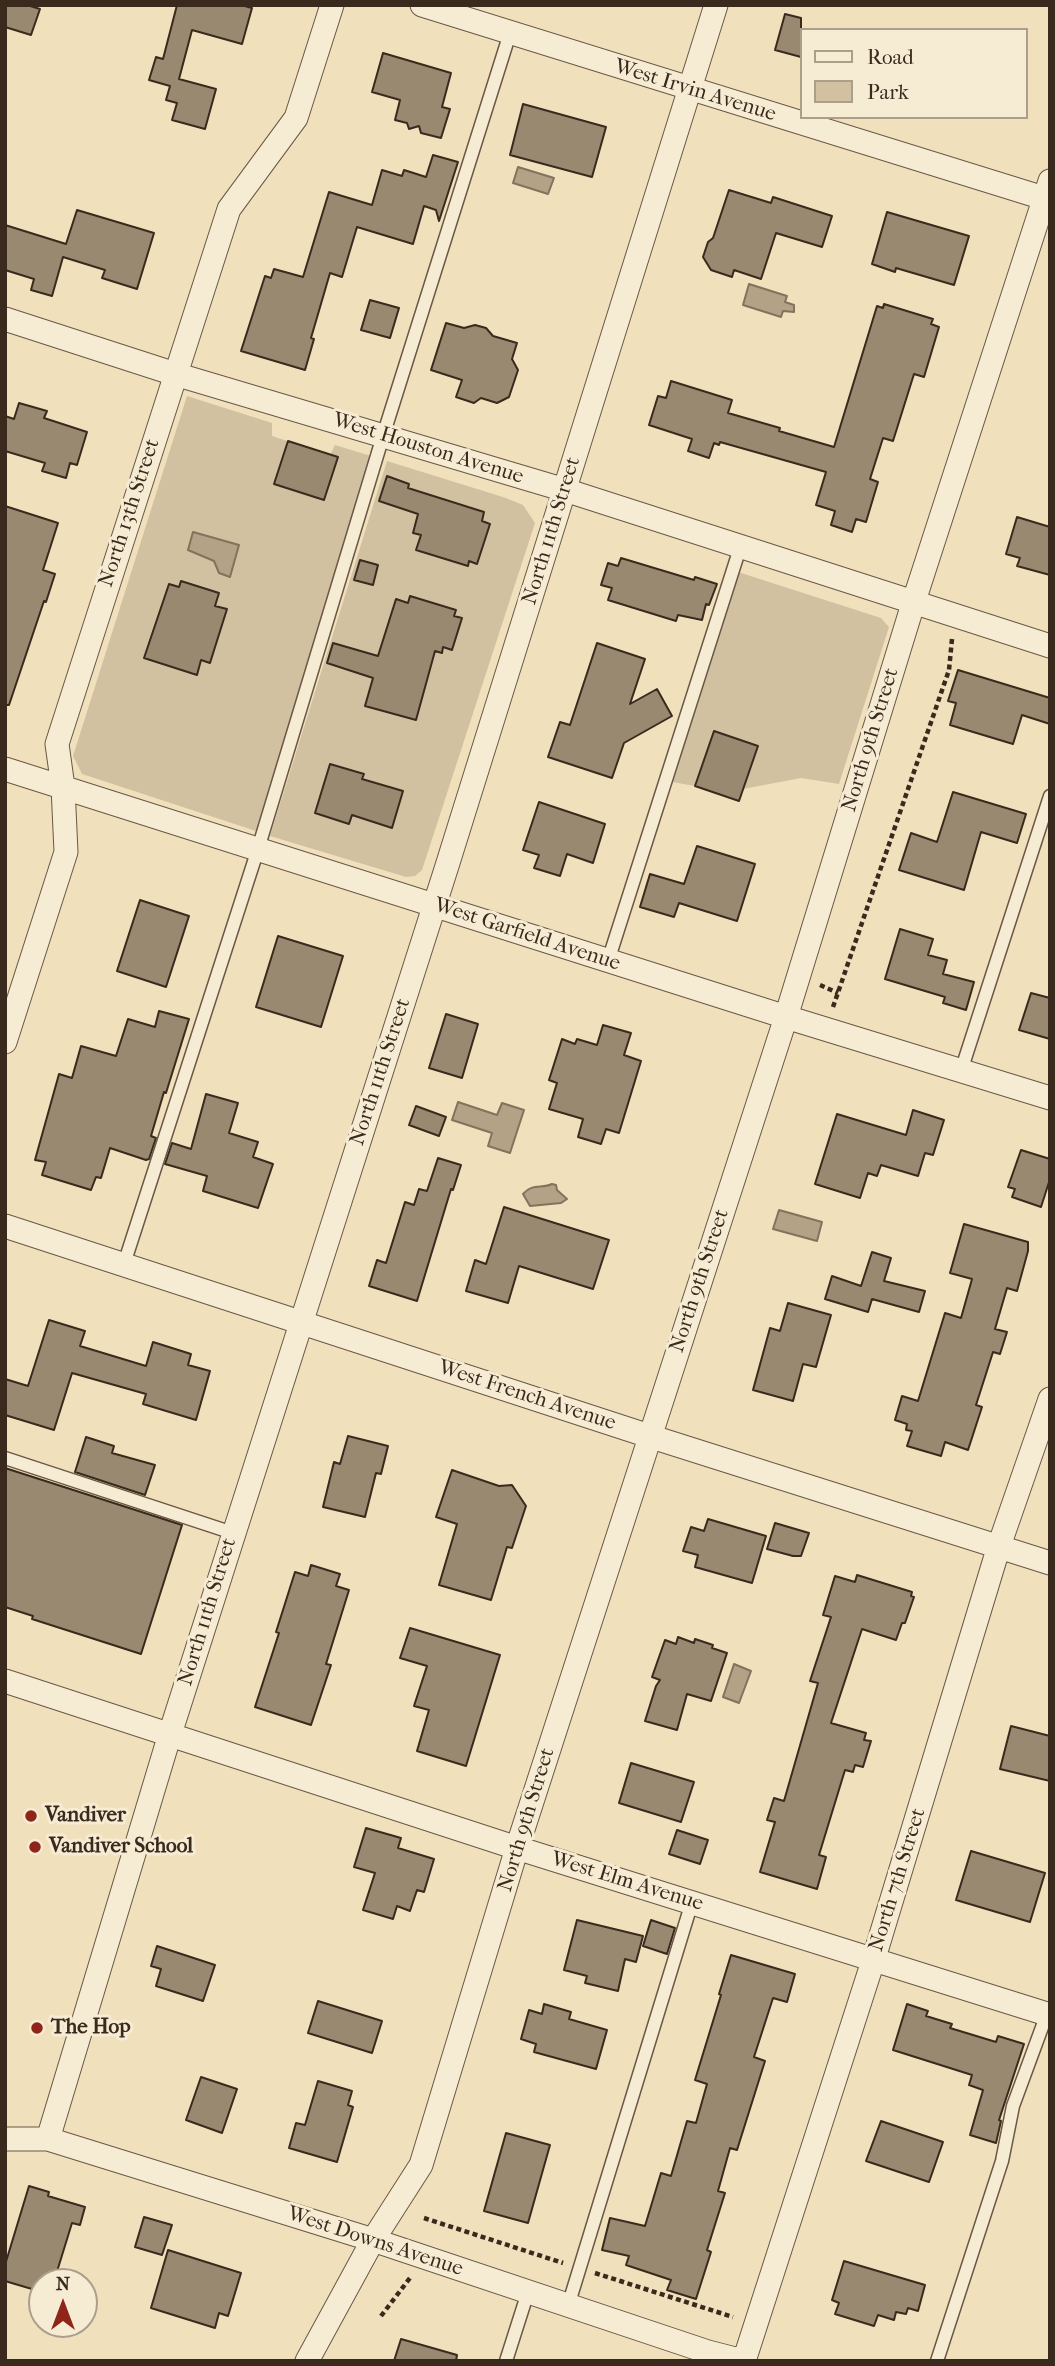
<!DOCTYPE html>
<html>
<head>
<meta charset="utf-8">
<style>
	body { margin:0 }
	#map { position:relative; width:1055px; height:2366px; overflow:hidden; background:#f1e0bc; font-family:"IM FELL French Canon",serif }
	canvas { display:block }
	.frame { position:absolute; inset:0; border:7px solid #3a2a1e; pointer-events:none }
	.legend { position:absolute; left:800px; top:28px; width:228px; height:91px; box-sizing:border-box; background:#f6ebd3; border:2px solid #ab9e8b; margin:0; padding:9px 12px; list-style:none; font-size:21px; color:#3a2a1e }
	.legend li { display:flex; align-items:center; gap:14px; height:35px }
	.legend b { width:35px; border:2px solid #ab9e8b }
	.north { position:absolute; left:28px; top:2268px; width:70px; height:70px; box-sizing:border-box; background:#f6ebd3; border:2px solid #ab9e8b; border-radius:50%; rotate:0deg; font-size:19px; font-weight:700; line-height:28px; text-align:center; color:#3a2a1e }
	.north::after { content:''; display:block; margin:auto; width:24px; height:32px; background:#8f2418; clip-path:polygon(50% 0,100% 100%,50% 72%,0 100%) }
</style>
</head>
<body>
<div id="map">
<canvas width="1055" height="2366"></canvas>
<div class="frame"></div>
<ul class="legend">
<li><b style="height:9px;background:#f6ebd3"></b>Road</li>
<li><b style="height:19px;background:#d2c1a1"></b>Park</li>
</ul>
<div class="north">N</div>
</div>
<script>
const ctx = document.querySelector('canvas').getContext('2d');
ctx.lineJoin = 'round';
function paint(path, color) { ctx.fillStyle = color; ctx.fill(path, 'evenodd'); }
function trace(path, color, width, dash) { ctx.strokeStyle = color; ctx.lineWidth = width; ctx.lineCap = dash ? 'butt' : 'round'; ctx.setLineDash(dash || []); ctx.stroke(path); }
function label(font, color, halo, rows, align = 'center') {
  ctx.font = font + ' "IM FELL French Canon",serif'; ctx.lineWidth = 6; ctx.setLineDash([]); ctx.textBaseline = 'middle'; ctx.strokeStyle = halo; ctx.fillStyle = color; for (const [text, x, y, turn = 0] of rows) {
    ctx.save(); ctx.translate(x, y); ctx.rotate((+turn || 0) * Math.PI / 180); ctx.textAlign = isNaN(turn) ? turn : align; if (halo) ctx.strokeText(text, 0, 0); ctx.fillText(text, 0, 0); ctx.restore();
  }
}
paint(new Path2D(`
	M187,396L272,423V436L330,455L335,445L371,456L256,831L82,774L73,756Z
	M387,461L506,498L523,505L535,523L422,870L415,876L406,877L270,836Z
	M738,572L881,618L889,627L839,784L801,778L743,789L739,801L695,786L672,782Z`), '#d2c1a1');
const water = new Path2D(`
	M518,167L554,178L548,194L513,183Z
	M749,284L787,296L785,302L794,305V312L783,311L781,317L743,305Z
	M193,532L239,545L230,577L219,573L214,561L188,550Z
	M458,1102L497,1115L502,1103L524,1110L510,1153L488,1146L492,1133L452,1120Z
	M552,1184L556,1185L557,1190L567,1199L561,1203L530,1206L523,1194C532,1183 542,1189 552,1184Z
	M779,1210L822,1222L817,1241L773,1229Z
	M734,1664L751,1671L739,1703L723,1697Z`);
paint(water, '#b3a286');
trace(water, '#83725c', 2);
const building = new Path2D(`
	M5,5H27L40,9L31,35L5,27Z
	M177,5H241L252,8L242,44L192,30L179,79L216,89L205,129L172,120L177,103L166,100L170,86L149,80L156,57L163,59Z
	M785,14L801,18V57L775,50Z
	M383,53L451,73L442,107L450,109L441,138L421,133L419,126L409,129L407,123L395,120L400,100L372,92Z
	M523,104L606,127L592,177L510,155Z
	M433,155L458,162L439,221L436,210L424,206L413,244L357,227L342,277L330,273L311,338L314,339L305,370L241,351L265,276L271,278L274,269L303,277L329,192L372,205L382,170L402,176L404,170L426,177Z
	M729,190L771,203L773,197L832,216L822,247L776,233L761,279L734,270L732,277L711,270L703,257L708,242L713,238Z
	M77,210L154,233L137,289L102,278L105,270L63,257L52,296L31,290L34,279L5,270V225L66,244Z
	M887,212L969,236L954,285L896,268L895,272L872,264Z
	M370,300L399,308L390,338L361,330Z
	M884,304L933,319L931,324L939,327L924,377L914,374L893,441L883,438L870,479L878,482L866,522L856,519L852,532L831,525L835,511L816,505L826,472L720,442L719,445L714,443L709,458L688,451L692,439L649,425L658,396L666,398L671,381L732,400L728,413L780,428L779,431L834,447L877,306L883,308Z
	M446,323L464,328L475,325L486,328L493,336L517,343L512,359L518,370L509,397L497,403L481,398L474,403L456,397L462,380L431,370Z
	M19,403L47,411L44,418L87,432L77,465L70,463L66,478L42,471L45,463L5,451V416L14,419Z
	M288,441L338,457L324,500L274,484Z
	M387,476L409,484L408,488L484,512L482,521L490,524L477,564L469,561L468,566L416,550L421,535L413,533L418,514L379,501Z
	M5,506L58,523L43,570L55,574L46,602L44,601L9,705H5Z
	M1017,517L1050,527V575L1017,566L1020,558L1006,554Z
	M621,558L694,580L695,577L717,584L709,605L706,604L702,620L678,615L676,621L608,600L612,588L601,585L608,563L618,566Z
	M360,560L378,565L373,585L354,580Z
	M181,581L219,593L215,606L227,609L210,663L201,660L197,675L144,658L169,584L179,587Z
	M410,596L456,610L454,616L462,618L452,650L443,647L442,653L435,651L416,720L365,706L373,678L327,663L333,643L378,656L396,599L408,603Z
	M597,643L645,659L630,704L657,689L672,716L624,743L612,778L548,757L560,722L570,725Z
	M958,670L1050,698V724L1022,715L1013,744L950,725L956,703L948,701Z
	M714,731L758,746L739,801L695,786Z
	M330,764L364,774L362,779L403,791L392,828L352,815L349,824L315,813Z
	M953,792L1026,814L1017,843L981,832L964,890L899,870L911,833L937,842Z
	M539,802L605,824L593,863L567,854L560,876L534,868L539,855L523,850Z
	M697,846L755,864L737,921L679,903L674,917L640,907L650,874L684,884Z
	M140,900L189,916L166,987L117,971Z
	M900,929L933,939L928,955L947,960L943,974L974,982L966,1010L943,1003L945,997L885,979Z
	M278,936L343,956L321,1027L256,1007Z
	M1031,993L1050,998V1039L1019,1030Z
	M159,1011L189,1019L166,1093L164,1092L151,1136L156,1138L149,1159L146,1160L110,1148L101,1178L96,1177L91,1190L42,1175L46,1162L35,1160L59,1074L72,1078L81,1046L116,1056L128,1019L155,1027Z
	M446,1014L478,1024L462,1078L429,1068Z
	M603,1025L631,1033L624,1055L641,1061L619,1133L606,1129L601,1144L578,1137L583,1119L549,1109L557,1083L549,1080L562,1039L575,1044L577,1039L597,1045Z
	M206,1094L238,1103L229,1133L258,1142L253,1157L273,1164L258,1208L203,1191L207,1176L165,1164L172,1143L191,1149Z
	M416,1106L446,1117L439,1136L409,1125Z
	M913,1110L944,1120L933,1155L925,1153L918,1176L881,1165L877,1176L868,1173L860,1198L815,1184L837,1114L906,1135Z
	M1021,1150L1050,1159V1179L1041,1207L1012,1197L1015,1189L1008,1187Z
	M438,1158L461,1165L453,1190L451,1189L417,1301L369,1286L377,1260L386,1263L405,1202L414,1205L419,1189L427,1191Z
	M504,1207L609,1240L593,1289L519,1266L508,1303L466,1291L475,1260L486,1264Z
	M964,1224L1028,1242V1251L1017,1291L1007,1288L995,1329L1007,1332L1000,1354L993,1352L976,1405L982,1407L968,1450L945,1442L941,1456L907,1446L912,1431L906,1430L907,1424L895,1420L902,1396L918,1401L945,1313L961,1318L972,1279L950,1273Z
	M872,1252L891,1258L884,1281L925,1291L919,1312L872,1299L868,1312L825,1299L832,1276L861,1286Z
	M788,1303L831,1315L816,1367L803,1364L793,1401L753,1390L770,1328L780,1331Z
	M49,1320L85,1331L80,1346L146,1366L153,1342L191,1354L188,1365L210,1371L196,1420L143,1404L146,1394L72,1373L54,1430L5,1415V1379L28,1386Z
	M348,1436L388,1446L381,1474L376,1473L365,1517L323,1507L334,1462L340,1464Z
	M86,1437L114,1446L112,1453L155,1465L145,1495L75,1472Z
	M5,1468L182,1525L141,1654L32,1619L33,1616L5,1607Z
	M452,1470L499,1486L512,1485L526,1506L512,1548L507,1547L491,1600L439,1585L457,1524L436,1517Z
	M708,1519L766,1536L752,1583L695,1567L698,1555L683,1551L691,1527L704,1531Z
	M775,1523L809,1533L801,1556H793L767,1549Z
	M311,1565L340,1574L336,1586L349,1590L326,1664L331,1665L311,1725L255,1707L279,1633L276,1632L295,1572L308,1576Z
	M857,1575L912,1592L911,1596L914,1597L905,1623H902L896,1640L862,1629L831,1723L866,1733L864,1740L871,1741L863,1767L855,1765L853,1772L845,1770L819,1855L826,1857L817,1889L760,1872L775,1822L767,1820L774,1798L784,1801L818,1683L810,1681L831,1617L823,1615L835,1576L855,1582Z
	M410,1628L500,1655L466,1766L417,1751L429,1710L414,1706L427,1666L400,1658Z
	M678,1637L694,1643L695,1639L713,1645L712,1648L727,1653L711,1701L687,1694L677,1730L645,1721L656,1686L660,1680L652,1677L665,1640L676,1644Z
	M1011,1726L1050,1736V1781L1000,1769Z
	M631,1763L694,1782L681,1822L619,1803Z
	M366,1828L401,1838L398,1848L434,1859L424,1892L417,1890L410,1911L397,1906L393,1919L363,1910L375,1873L354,1867Z
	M677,1830L708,1840L700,1864L669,1854Z
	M971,1851L1045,1873L1030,1922L956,1900Z
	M577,1920L643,1936L636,1962L625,1959L618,1991L585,1983L587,1976L564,1970Z
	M651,1920L675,1928L667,1954L643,1946Z
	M157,1946L215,1965L203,2001L156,1986L161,1969L151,1966Z
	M731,1955L795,1974L787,2002L773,1998L754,2057L765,2061L737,2150L730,2148L718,2191L725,2193L707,2250L711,2252L696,2299L667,2290L671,2280L626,2265L629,2256L602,2250L610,2218L645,2226L661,2173L671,2176L687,2121L696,2123L707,2084L695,2080L721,1995L719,1994Z
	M318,2001L382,2021L372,2053L308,2033Z
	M544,2004L571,2012L569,2019L607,2030L596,2069L534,2052L536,2044L521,2039L529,2010L542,2014Z
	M907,2004L928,2011L926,2016L952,2024L950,2028L996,2042L998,2036L1024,2044L999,2120L1001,2121L996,2143L970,2135L983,2090L969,2085L972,2075L893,2050Z
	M201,2077L237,2089L222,2133L186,2120Z
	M318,2081L352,2091L348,2105L353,2107L337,2162L289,2148L296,2123L305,2125Z
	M881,2121L943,2142L929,2182L866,2161Z
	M506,2133L550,2145L528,2223L484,2211Z
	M29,2186L49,2192L48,2196L85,2207L80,2225L72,2223L55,2278L50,2277L49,2282H42V2292L5,2281V2265Z
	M144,2217L172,2225L162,2255L135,2247Z
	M168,2250L241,2273L228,2316L219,2313L215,2328L151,2308Z
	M844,2261L925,2285L918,2311L908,2308L906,2314L896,2312L894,2320L878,2315L874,2326L835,2314L839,2303L832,2300Z
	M401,2339L457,2355L456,2361H394Z`);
paint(building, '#998970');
trace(building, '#3a2a1e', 2);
const lane = new Path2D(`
	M608,961L740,548
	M961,1071L1050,796
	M124,1264L258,849L383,436L510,33
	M5,1458L233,1533
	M568,2306L692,1902
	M506,2361L528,2292
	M937,2361L1002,2161L1013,2106L1048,2011`);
const street = new Path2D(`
	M422,5L1050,200
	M5,319L175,374L565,490L1050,646
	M5,769L786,1017L1050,1098
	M5,1042L66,852L63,787L57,744L229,209L296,118L332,5
	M5,1226L649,1436L1050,1563
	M5,1681L517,1848L1050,2015
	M5,2139H48L373,2240L708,2352L743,2361
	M48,2139L170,1734L447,866L716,5
	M307,2361L373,2240L421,2165L517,1848L786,1017L913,604L1050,181
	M744,2361L874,1958L999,1546L1050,1399`);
trace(lane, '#685846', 15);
trace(street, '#685846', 25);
trace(new Path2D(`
	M820,985L838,993
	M833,1007L949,670L952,639
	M424,2218L563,2263
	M595,2273L733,2317
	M381,2316L410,2278`), '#3a2a1e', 4.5, [5, 3.5]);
trace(lane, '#f6ebd3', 12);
trace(street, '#f6ebd3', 23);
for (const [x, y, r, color] of [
	[31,1816,7,"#8f2418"],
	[35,1847,7,"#8f2418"],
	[37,2028,7,"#8f2418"]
]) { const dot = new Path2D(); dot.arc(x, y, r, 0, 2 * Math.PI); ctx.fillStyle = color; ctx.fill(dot); trace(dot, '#f6ebd3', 2.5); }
label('21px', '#3a2a1e', '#f6ebd3', [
	["West Irvin Avenue",695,91,17],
	["West Houston Avenue",428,449,17],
	["North 13th Street",130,513,-72],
	["North 11th Street",552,531,-73],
	["North 9th Street",871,740,-73],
	["West Garfield Avenue",527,935,18],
	["North 11th Street",381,1072,-72],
	["North 9th Street",700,1281,-72],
	["West French Avenue",527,1396,18],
	["North 11th Street",208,1612,-73],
	["North 9th Street",527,1820,-73],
	["North 7th Street",898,1880,-73],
	["West Elm Avenue",627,1882,17],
	["West Downs Avenue",375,2242,18]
]);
label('bold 21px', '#3a2a1e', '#f6ebd3', [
	["Vandiver",45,1816],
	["Vandiver School",49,1847],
	["The Hop",51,2028]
], 'left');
</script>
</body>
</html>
